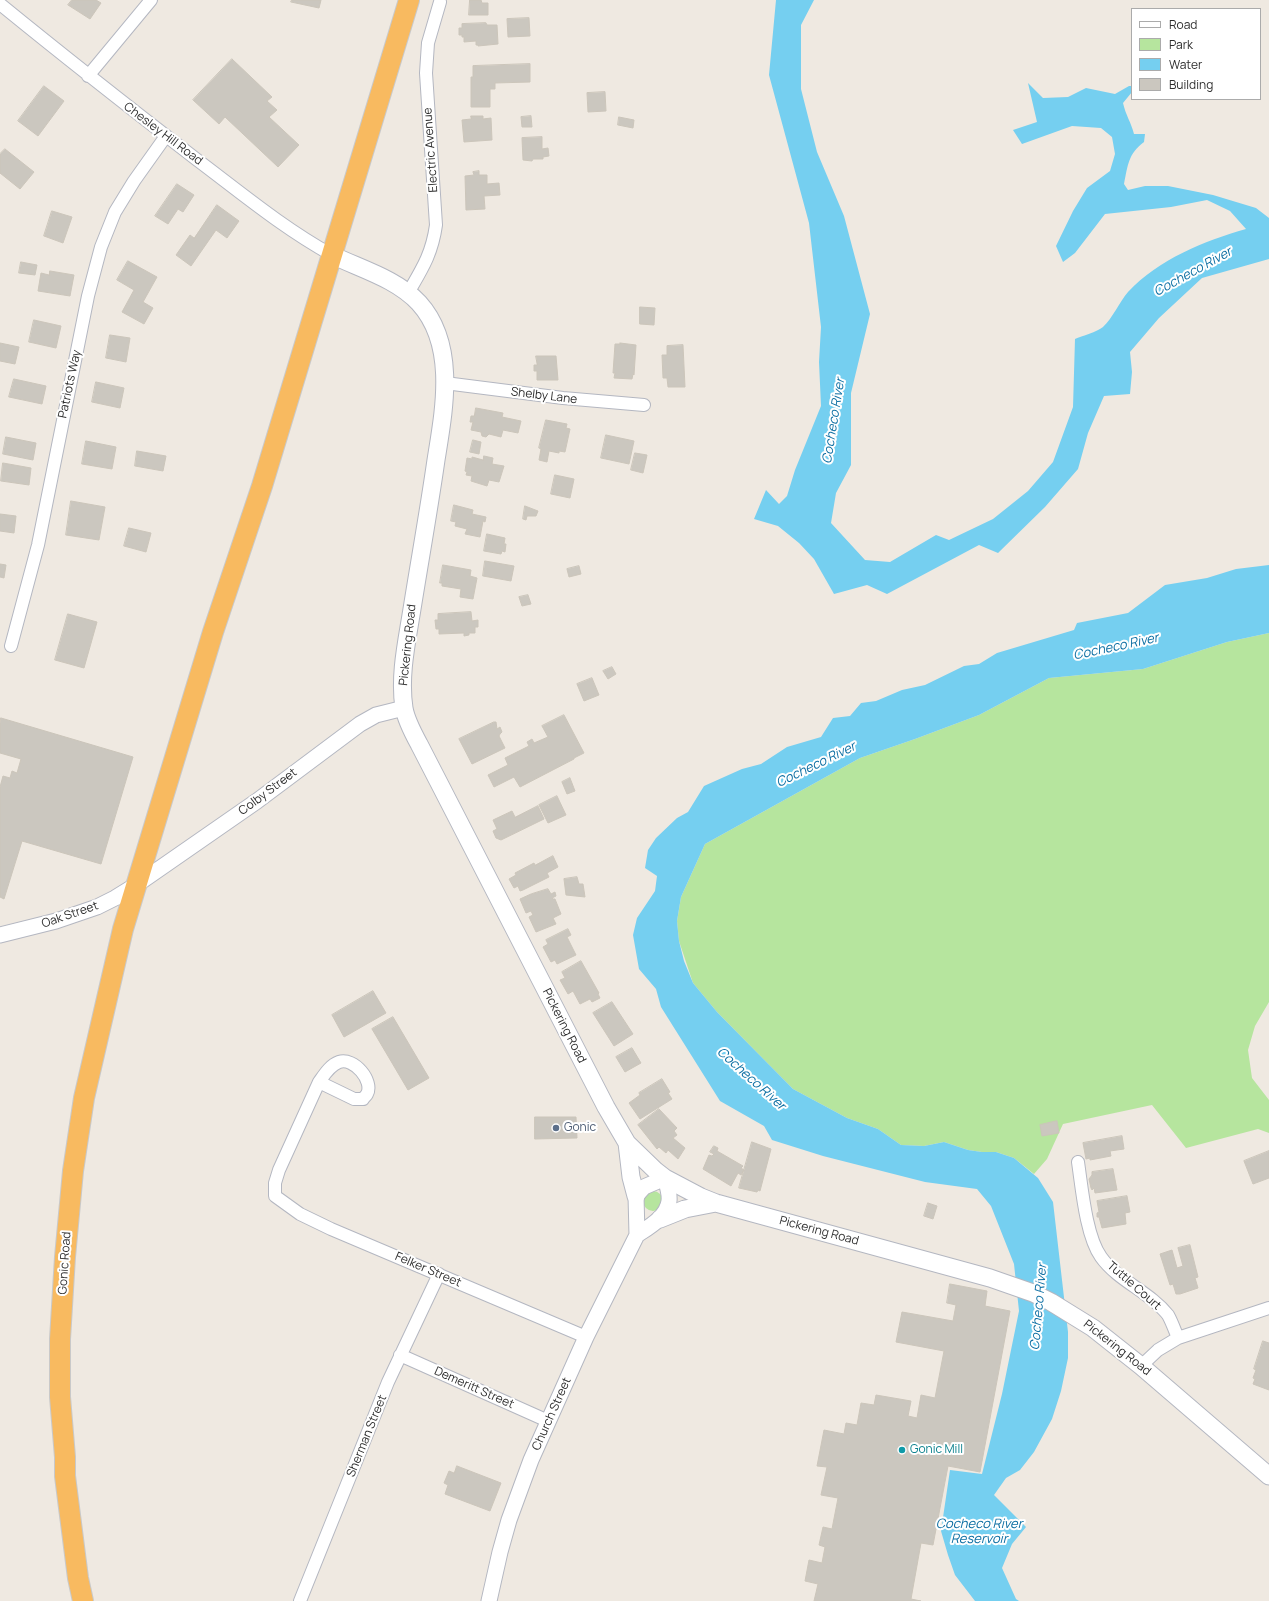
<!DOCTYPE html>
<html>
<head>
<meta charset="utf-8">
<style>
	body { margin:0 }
	#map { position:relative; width:1269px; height:1601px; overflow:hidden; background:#efe9e1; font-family:Manrope,sans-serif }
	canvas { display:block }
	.legend { position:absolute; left:1131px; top:8px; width:130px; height:92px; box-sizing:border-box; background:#fff; border:1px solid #ababab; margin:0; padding:5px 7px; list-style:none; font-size:12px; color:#2e2e2e }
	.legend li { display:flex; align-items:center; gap:8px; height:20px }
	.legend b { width:20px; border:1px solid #ababab }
</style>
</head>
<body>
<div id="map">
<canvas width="1269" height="1601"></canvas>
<ul class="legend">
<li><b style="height:5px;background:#fff"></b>Road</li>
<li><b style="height:11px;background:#b6e59e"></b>Park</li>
<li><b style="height:11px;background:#75cff0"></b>Water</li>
<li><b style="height:11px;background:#cbc7bf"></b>Building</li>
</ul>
</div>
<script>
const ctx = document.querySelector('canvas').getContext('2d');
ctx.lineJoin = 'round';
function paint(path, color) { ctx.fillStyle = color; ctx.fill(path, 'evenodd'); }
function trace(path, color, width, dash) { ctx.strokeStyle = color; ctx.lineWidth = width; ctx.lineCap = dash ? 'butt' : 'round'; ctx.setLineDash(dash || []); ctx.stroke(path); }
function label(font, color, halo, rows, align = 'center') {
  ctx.font = font + ' Manrope,sans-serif'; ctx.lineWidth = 4; ctx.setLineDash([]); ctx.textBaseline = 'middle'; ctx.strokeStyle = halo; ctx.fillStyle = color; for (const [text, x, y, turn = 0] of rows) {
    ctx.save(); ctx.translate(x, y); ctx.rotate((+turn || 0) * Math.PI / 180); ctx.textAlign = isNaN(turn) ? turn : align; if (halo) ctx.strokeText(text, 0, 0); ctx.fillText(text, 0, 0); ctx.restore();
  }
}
paint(new Path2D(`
	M1269,633V1002L1255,1026L1248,1050L1252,1078L1269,1100V1133L1258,1129L1186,1148L1152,1105L1063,1124L1047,1159L1034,1174L1014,1158L996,1152H982L968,1150L944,1142L924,1146L901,1145L878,1129L847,1118L793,1089L717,1012L693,983L679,941L677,921L681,897L705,844L860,758L915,739L979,715L1049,678L1143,669L1227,642Z
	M643 1201a10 10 0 1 1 20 0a10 10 0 1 1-20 0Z`), '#b6e59e');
paint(new Path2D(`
	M776,0H814L801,25V89L817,152L844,216L870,314L851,393V465L836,493L831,523L865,560L890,562L936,535L949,540L993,519L1028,491L1053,462L1073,407L1075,339C1082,336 1097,332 1103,327C1112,319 1120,301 1128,292C1159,259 1204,241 1246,229L1230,211L1207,200L1171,207L1105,214L1075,253L1063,262L1056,246L1073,211L1087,188L1110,171L1115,154L1112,137L1101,128L1072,126L1022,144L1013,130L1037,122L1028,83L1043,98L1068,97L1086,88L1115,94L1129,86H1132V92L1123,103C1126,116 1131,122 1134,134H1145L1144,142C1128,154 1128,165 1124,184L1128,190L1145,186H1168L1213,195L1256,208L1269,218V259L1202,278L1159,318L1130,352L1132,372L1130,394L1104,396L1088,433L1078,469L1045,507L998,553L979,545L887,594L867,585L834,594L814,559L799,543L778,526L754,519L766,490L779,504L787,496L795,470L821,406L819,362L821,327L809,223L769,75Z
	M1269,565V633L1227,642L1143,669L1049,678L979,715L915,739L860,758L705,844L681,897L677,921L679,941L684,961L693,983L717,1012L793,1089L847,1118L878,1129L901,1145L924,1146L944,1142L968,1150L982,1152H996L1014,1158L1038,1178L1053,1202L1068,1332V1358L1061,1391L1052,1419L1034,1452L1020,1470L1006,1478L994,1495L1026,1527L1012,1544L1002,1568L1016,1599L1019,1601H975L955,1575L948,1555L941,1531L950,1470L982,1474L1002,1394L1019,1311L1014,1264L991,1206L977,1189L925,1182L823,1156L772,1140L764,1126L720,1101L661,1007L656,989L639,969L633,935L637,918L655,891L657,876L645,868L648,850L656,838L677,818L688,812L704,786L742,769L761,764L787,747L821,737L833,718L850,716L861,703L876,701L902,690L925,685L964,666L979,664L997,653L1074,630L1077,623L1128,613L1165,585L1207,578L1236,569Z`), '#75cff0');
const building = new Path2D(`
	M72,0H96L101,3L90,19L68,5Z
	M292,0H321L319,8L291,2Z
	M470,0H481L482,3H488V15H469Z
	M529,18L530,36L508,37L507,19Z
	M486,23L487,25H497L498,44L478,46V45H476V41L464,42V37H462V35H459V28H462V24Z
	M232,59L272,97L267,101L277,110L269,117L299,145L278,167L225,117L219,124L193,100Z
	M530,64V82L495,83V89H490V107H471V77H473V66Z
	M44,86L64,101L38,136L18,121Z
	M605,92L606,111L588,112L587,93Z
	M471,116H483V119L491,118L492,140L464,142L462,120L471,119Z
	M531,116L532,127H522L521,117Z
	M619,117L634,120L633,128L618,125Z
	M542,137V149L548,148L549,156L543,157V159H533L532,161L523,160L522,138Z
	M5,149L34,172L20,189L0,173V154Z
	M479,171V175H487V184L499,183L500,195L484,196L485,209L466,210L465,176L474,175L473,172Z
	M177,184L194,195L183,212L178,209L168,224L155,216Z
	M217,205L239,221L227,238L216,230L191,266L176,255L190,235L194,238Z
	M52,211L72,217L63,243L44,236Z
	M128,261L157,277L143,302L153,308L144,324L122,312L134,290L117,280Z
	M21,262L37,265L35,275L19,273Z
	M50,271L74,275L70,296L38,291L41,273L49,275Z
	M640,307L655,308L654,325L640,324Z
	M34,320L61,326L56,348L29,342Z
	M110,335L130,338L126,362L106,358Z
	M0,343L19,347L15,364L0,361Z
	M620,343L636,345L634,375L633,374L632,379L614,378L615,373H613L615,344H620Z
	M683,345L685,387H668L667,378H663L662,355H667V346Z
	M536,356H556L558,380H537V371H534V365H537Z
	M14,379L46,386L42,404L9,397Z
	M96,382L124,388L120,408L92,402Z
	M476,408L503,413L502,417L521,421L518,433L503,430L501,437L489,434L486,437L482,436L481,432L471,430L473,422H470L471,416H474Z
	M546,420L567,424L566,428L570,429L565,452L559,451V453L549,451L547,462L539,460L541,449L539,448Z
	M606,435L634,441L629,464L601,458Z
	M6,437L36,443L33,460L3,454Z
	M473,440L481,442L479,454L470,452Z
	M86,441L116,447L112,469L82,464Z
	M137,451L166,456L163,471L135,466Z
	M635,453L647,455L643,473L631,470Z
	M484,456L493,458L492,464L504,466L499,482L489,480L487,486L471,481L472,476L466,475L467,472L465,471L467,458L472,459V457L483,460Z
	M3,463L31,468L29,485L1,481Z
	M555,475L574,479L570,498L551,494Z
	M71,501L105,507L99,540L66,535Z
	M454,505L473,510L472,514L486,517L485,522L483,521L480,537L465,534L467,529L455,526L456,522L451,521Z
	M525,506L538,511L536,516H527L526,520L523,519Z
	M0,514L16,516L14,533L0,531Z
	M129,528L151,533L146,552L124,546Z
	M487,534L505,538L504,544H506L505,552L502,551L501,554L484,551Z
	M485,561L514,566L511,581L483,576Z
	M0,564L6,565L4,578L0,577Z
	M443,565L471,570L470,576L477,578L473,599L460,597L461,589L442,586V583H440Z
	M579,566L581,574L569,577L567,569Z
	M528,595L531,604L522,606L519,597Z
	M471,612L472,621L478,620V627H475V633H469V635L464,636V633L439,634V629H436L435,620H438V614Z
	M68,614L97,622L84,668L55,660Z
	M612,667L616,674L608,679L603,671Z
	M592,678L599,695L584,701L577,684Z
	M564,715L584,753L574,758V759L520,787L514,777L494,787L488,775L508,765L505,758L529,746L527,742L532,739L534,743L548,737L542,726Z
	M1,718L133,757L101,864L22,841L4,899L0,897V787L3,776L10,778L12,771L17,773L21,759L0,753V723Z
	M494,722H496L497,729L500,727L502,732L500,734L499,736L505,748L472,764L459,739Z
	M570,778L575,791L567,794L562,782Z
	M557,796L566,815L548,823L539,805Z
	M538,806L544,819L501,840L496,838L493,831L497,829L493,820L512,811L515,817Z
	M553,856L558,867L547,873L549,877L523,890L520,891L518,886L514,888L509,879L516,875L515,873L534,863L535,865Z
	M577,877L579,884H583L585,897L566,895L564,879Z
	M548,889L551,894L555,892L556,896L552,898L553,899H555L561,914L553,918L556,924L536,932L529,917L533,915L531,911L526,913L520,899L531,894Z
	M568,929L571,935L567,937L576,955L557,964L555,960L551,962L543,947L548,944L546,940Z
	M581,961L599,993L598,994L600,998L592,1002L590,999L580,1004L573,991L568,994L560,980L565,978L562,972Z
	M373,991L386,1013L344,1037L332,1015Z
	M612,1002L633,1034L614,1046L593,1013Z
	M393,1017L429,1078L408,1090L372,1029Z
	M632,1048L641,1063L625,1072L616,1057Z
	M662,1079L670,1092L668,1093L672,1099L640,1119L629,1103L640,1095L639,1093Z
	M659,1109L677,1128L674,1131L677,1135L673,1138L685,1148L678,1159L668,1150L666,1153L659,1147L657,1149L638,1125Z
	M535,1117H576L577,1138L535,1139Z
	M1057,1121L1059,1133L1042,1136L1040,1125Z
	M1122,1136L1124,1149L1110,1151L1111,1156L1090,1160V1158L1086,1159L1083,1143Z
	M752,1142L771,1149L760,1191L758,1190L757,1192L739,1188Z
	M714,1146L718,1148L717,1151L743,1166L741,1168L744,1170L741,1175L738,1173L731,1186L703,1169L709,1155L712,1156L714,1154L710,1152Z
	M1269,1151V1178L1253,1184L1244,1161Z
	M1113,1169L1117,1190L1095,1193L1094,1188L1092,1190L1091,1188L1089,1179L1092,1175V1172Z
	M1127,1196L1130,1212L1125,1213L1126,1224L1102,1228L1099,1217H1097V1213L1099,1212L1097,1201Z
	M928,1203L937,1206L933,1219L924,1216Z
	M1190,1245L1198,1277L1195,1278L1198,1288L1180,1294H1176L1173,1284L1170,1285L1160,1254L1172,1250L1177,1268L1183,1266L1178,1248Z
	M950,1284L987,1291L985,1306L1010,1311L980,1472L948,1466L933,1545L921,1543L911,1599L921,1601H814L818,1584L805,1581L809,1560L822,1563L825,1547L819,1545L823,1527L832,1529L838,1498L821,1495L827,1467L817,1466L824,1430L844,1434L846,1423L857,1425L861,1403L874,1405L876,1395L911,1401L908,1416L917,1418L921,1395L935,1398L944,1351L896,1342L902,1312L953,1321L956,1305L947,1303Z
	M1263,1341L1269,1343V1390L1253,1384L1255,1379L1253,1378L1256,1370L1254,1369Z
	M457,1466L501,1483L490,1511L445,1494L448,1485L444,1483L449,1471L454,1473Z`);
paint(building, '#cbc7bf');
trace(building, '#cbc5ba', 1);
const minor = new Path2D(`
	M0,4C65,57 130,108 196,159C240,192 283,228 332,255
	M88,76L151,0
	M408,293C422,269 432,254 436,225L426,73L428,43L440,2
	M445,383L563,398L644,405
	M11,646L38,545L88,296L101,247L115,212L134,181L166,136
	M319,1082L354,1099H363C364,1097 366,1096 367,1094C374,1081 354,1057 339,1062C330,1065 324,1075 319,1082L279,1170L275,1183V1196L300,1214L331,1229L586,1337
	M1078,1162C1082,1189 1086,1236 1101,1257C1118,1281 1150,1292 1168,1315C1172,1322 1175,1331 1178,1338
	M400,1355L548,1421
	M1141,1366L1158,1350L1178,1338L1269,1308
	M300,1601L388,1382L439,1274`);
const tertiary = new Path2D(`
	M0,935L56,921L97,907L115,898L136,885L257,801L360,724L376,715L404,708
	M489,1601L500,1552L509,1520L531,1460L586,1337L637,1235L636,1196L644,1187L665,1178C667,1185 670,1194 669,1201C667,1217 649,1227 637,1235`);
const secondary = new Path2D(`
	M332,255C361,269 397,279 419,303C457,345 444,410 436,460C429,509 420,559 412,609C407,641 399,675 404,708C406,720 413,733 419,744L606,1107L627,1143L656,1171L665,1178L701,1197L716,1203L990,1278L1033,1293L1051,1302L1093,1328L1141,1366L1269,1476
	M627,1143L631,1177L636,1196
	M660,1219L685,1209L716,1203`);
const trunk = new Path2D(`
	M83,1601L78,1578L65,1476V1457L60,1397V1339L65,1257L73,1171L84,1098L123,929L213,632L262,486L409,0`);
trace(minor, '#b4b7c1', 14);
trace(tertiary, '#b4b7c1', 17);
trace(secondary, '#b4b7c1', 19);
trace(trunk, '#c9c9c9', 22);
trace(minor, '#fff', 12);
trace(tertiary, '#fff', 15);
trace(secondary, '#fff', 17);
trace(trunk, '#f8ba60', 20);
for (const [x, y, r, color] of [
	[556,1128,4,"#5c6f8a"],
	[902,1450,4,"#0f9aa8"]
]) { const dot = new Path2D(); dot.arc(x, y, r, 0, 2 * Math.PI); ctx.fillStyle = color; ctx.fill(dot); trace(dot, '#fff', 1.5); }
label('12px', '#2e2e2e', '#fff', [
	["Chesley Hill Road",163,134,37],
	["Electric Avenue",431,150,-94],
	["Patriots Way",70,384,-78],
	["Shelby Lane",544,396,7],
	["Pickering Road",408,645,-84],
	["Colby Street",268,792,-37],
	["Oak Street",70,915,-19],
	["Pickering Road",564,1026,63],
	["Pickering Road",819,1231,15],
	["Gonic Road",65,1263,-86],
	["Felker Street",428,1270,23],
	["Tuttle Court",1134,1286,41],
	["Pickering Road",1117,1348,38],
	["Demeritt Street",474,1388,24],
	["Church Street",552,1414,-66],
	["Sherman Street",367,1436,-68]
]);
label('12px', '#4e5e75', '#fff', [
	["Gonic",564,1128]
], 'left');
label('12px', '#0d838f', '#fff', [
	["Gonic Mill",910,1450]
], 'left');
label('italic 13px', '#0d6fa3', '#fff', [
	["Cocheco River",1193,272,-29],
	["Cocheco River",834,421,-81],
	["Cocheco River",1116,647,-12],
	["Cocheco River",816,765,-26],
	["Cocheco River",751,1079,42],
	["Cocheco River",1039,1307,-85],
	["Cocheco River",979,1524],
	["Reservoir",979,1539]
]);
</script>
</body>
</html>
